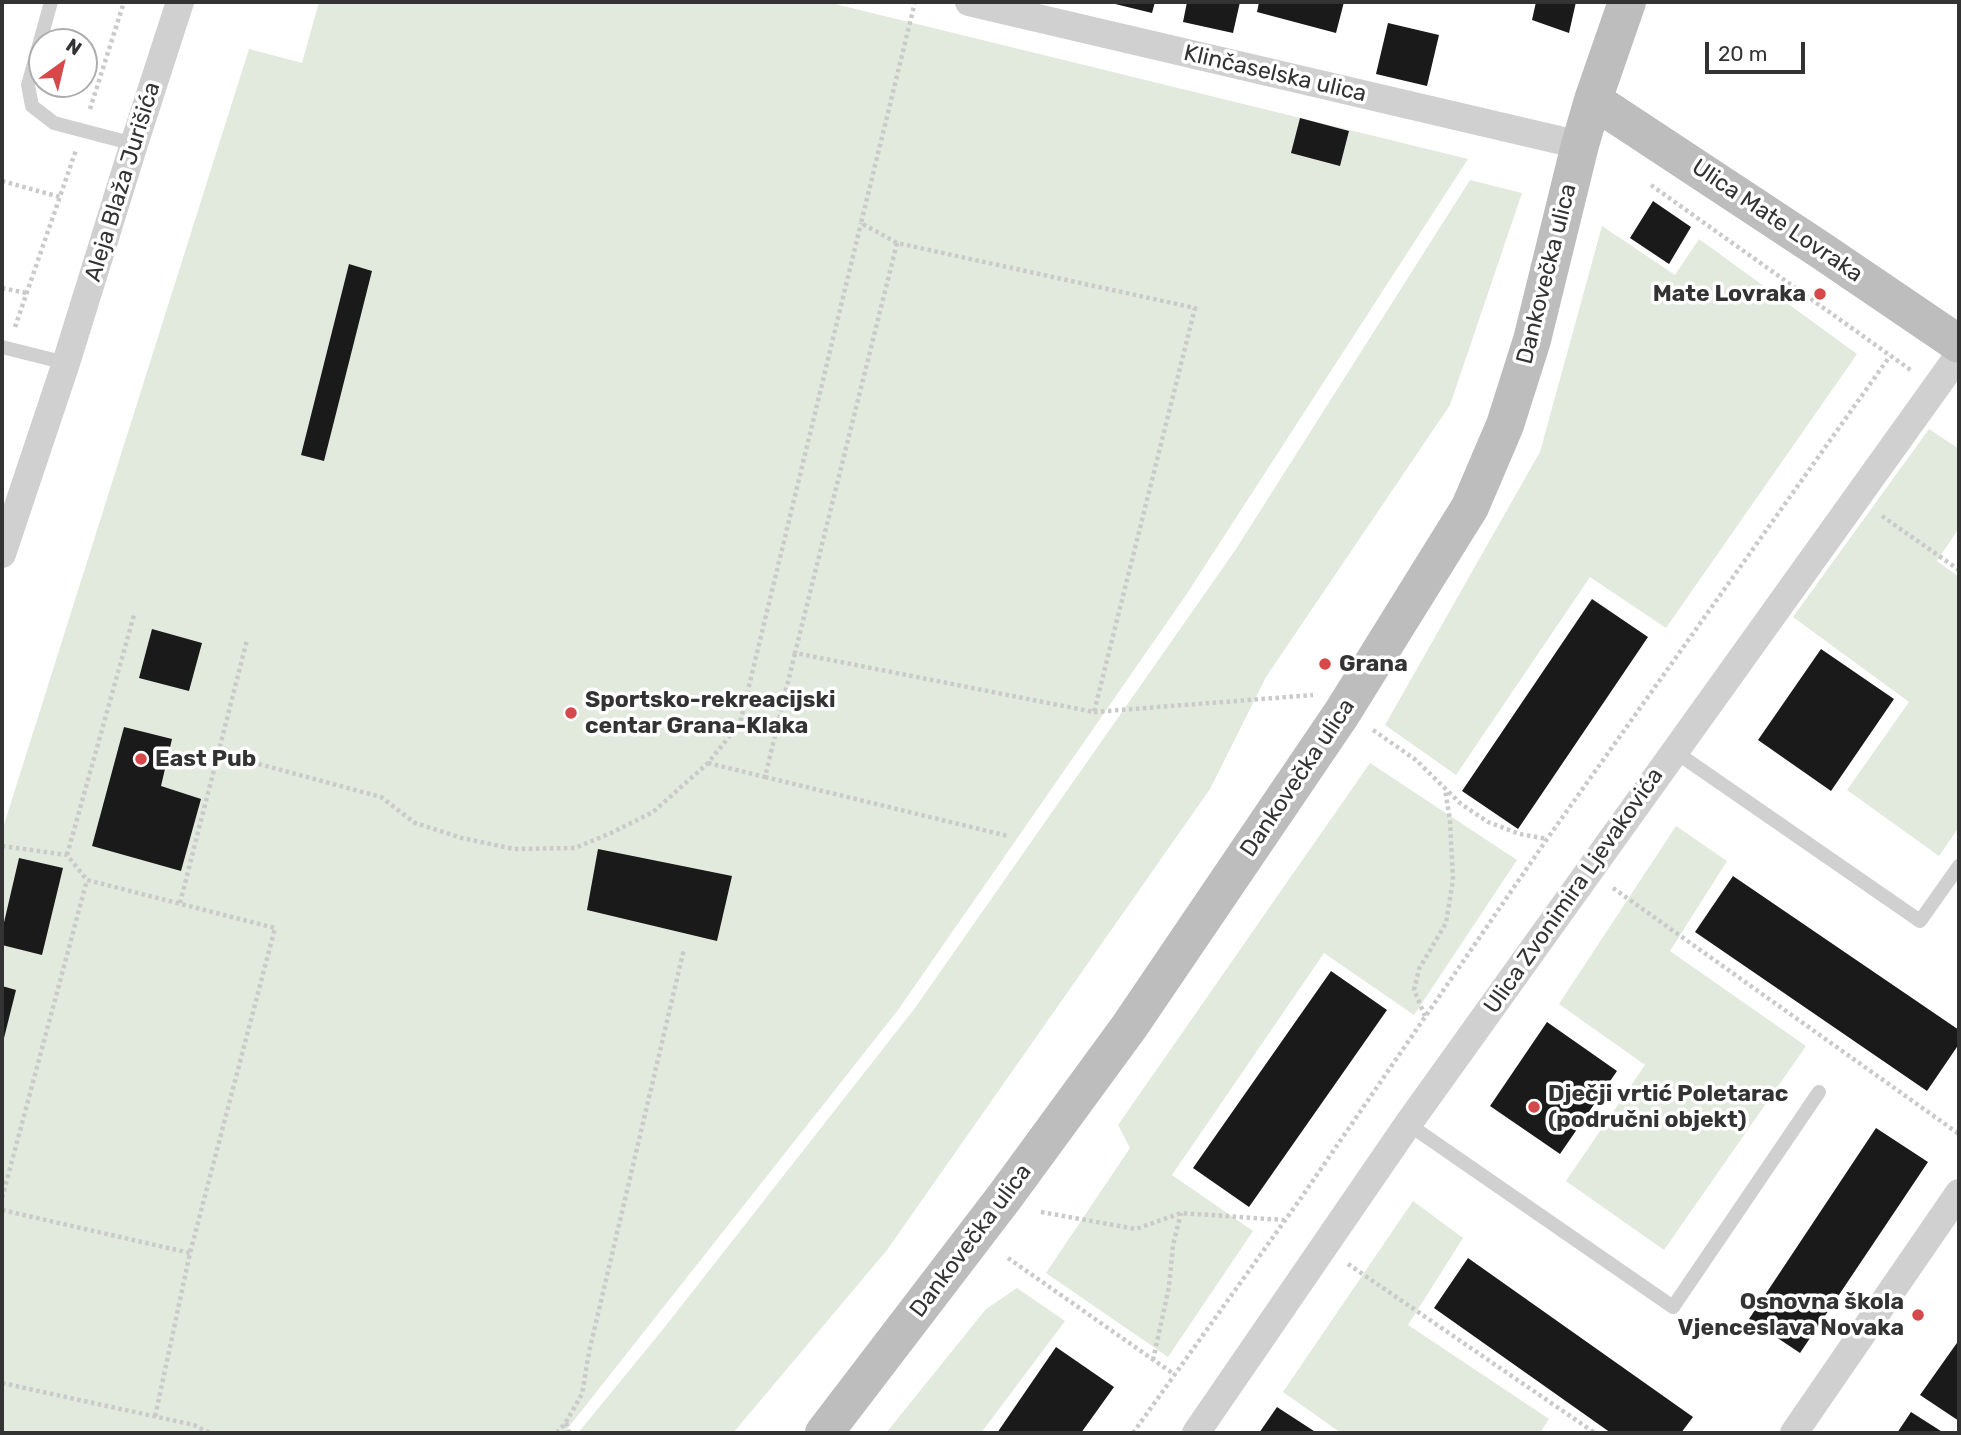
<!DOCTYPE html>
<html>
<head>
<meta charset="utf-8">
<style>
	body { margin:0 }
	#map { position:relative; width:1961px; height:1435px; overflow:hidden; background:#fff; font-family:Rubik,sans-serif }
	canvas { display:block }
	.frame { position:absolute; inset:0; border:4px solid #333; pointer-events:none }
	.north { position:absolute; left:28px; top:28px; width:70px; height:70px; box-sizing:border-box; background:#fff; border:2px solid #adadad; border-radius:50%; rotate:34deg; font-size:19px; font-weight:700; line-height:28px; text-align:center; color:#333 }
	.north::after { content:''; display:block; margin:auto; width:24px; height:32px; background:#d6484a; clip-path:polygon(50% 0,100% 100%,50% 72%,0 100%) }
	.scale { position:absolute; left:1705px; top:42px; width:100px; height:32px; box-sizing:border-box; border:4px solid #333; border-top:0; padding-left:9px; font-size:21px; line-height:24px; white-space:nowrap; color:#333; -webkit-text-stroke:5px #fff; paint-order:stroke }
</style>
</head>
<body>
<div id="map">
<canvas width="1961" height="1435"></canvas>
<div class="frame"></div>
<div class="north">N</div>
<div class="scale">20 m</div>
</div>
<script>
const ctx = document.querySelector('canvas').getContext('2d');
ctx.lineJoin = 'round';
function paint(path, color) { ctx.fillStyle = color; ctx.fill(path, 'evenodd'); }
function trace(path, color, width, dash) { ctx.strokeStyle = color; ctx.lineWidth = width; ctx.lineCap = dash ? 'butt' : 'round'; ctx.setLineDash(dash || []); ctx.stroke(path); }
function label(font, color, halo, rows, align = 'center') {
  ctx.font = font + ' Rubik,sans-serif'; ctx.lineWidth = 7; ctx.setLineDash([]); ctx.textBaseline = 'middle'; ctx.strokeStyle = halo; ctx.fillStyle = color; for (const [text, x, y, turn = 0] of rows) {
    ctx.save(); ctx.translate(x, y); ctx.rotate((+turn || 0) * Math.PI / 180); ctx.textAlign = isNaN(turn) ? turn : align; if (halo) ctx.strokeText(text, 0, 0); ctx.fillText(text, 0, 0); ctx.restore();
  }
}
paint(new Path2D(`
	M319,2H827L1468,159L1186,595L898,1010L564,1433H2V831L249,49L302,63Z
	M1470,180L1522,193L1450,405L1266,677L1210,789L887,1250L733,1433H578L664,1328L915,1008L1236,549Z
	M1602,226L1675,275L1699,239L1857,354L1666,628L1590,577L1456,775L1385,725L1540,452Z
	M1929,429L1959,449V528L1937,561L1959,577V827L1939,856L1847,790L1909,702L1793,617Z
	M1370,763L1517,860L1414,1015L1324,953L1172,1175L1253,1231L1168,1357L1046,1273L1130,1148L1118,1125Z
	M1676,826L1727,861L1670,951L1806,1046L1664,1250L1566,1181L1645,1065L1559,1004Z
	M1413,1201L1463,1238L1408,1325L1549,1419L1540,1433H1341L1283,1392Z
	M1017,1288L1065,1321L981,1433H886L986,1309Z`), '#e2e9dd');
paint(new Path2D(`
	M1107,2H1155L1152,13Z
	M1187,2H1240L1233,33L1183,22Z
	M1259,2H1344L1336,33L1257,12Z
	M1536,2H1576L1569,33L1532,20Z
	M1388,23L1439,35L1427,86L1376,74Z
	M1300,118L1349,131L1340,166L1291,153Z
	M1653,201L1691,227L1669,264L1630,238Z
	M349,264L372,271L324,461L301,455Z
	M1592,599L1648,637L1518,829L1462,791Z
	M152,629L202,643L189,691L139,678Z
	M1821,649L1894,699L1831,791L1758,740Z
	M124,727L172,739L161,786L201,799L181,871L92,846Z
	M598,849L732,876L717,941L587,910Z
	M19,858L63,868L42,955L2,945V931Z
	M1733,876L1959,1030V1044L1927,1091L1695,932Z
	M1331,971L1387,1010L1249,1207L1193,1168Z
	M2,986L16,990L3,1042H2Z
	M1547,1022L1617,1071L1560,1154L1490,1106Z
	M1876,1128L1928,1162L1800,1353L1749,1319Z
	M1468,1258L1693,1417L1681,1433H1611L1434,1308Z
	M1959,1340V1421L1920,1395Z
	M1056,1347L1114,1387L1081,1433H997Z
	M1277,1407L1317,1433H1259Z
	M1911,1412L1944,1433H1897Z`), '#1a1a1a');
trace(new Path2D(`
	M90,109L124,2
	M2,181L60,197
	M1651,185L1912,371
	M897,243L795,653L1094,712L1195,308L897,243L861,223L915,2
	M2,288L26,293
	M15,327L76,150
	M1882,516L1959,570
	M1094,712L1313,695
	M1373,730L1416,760L1461,804L1488,822L1520,834L1547,839
	M218,753L381,797L415,823L462,838L514,849L575,848L611,833L653,812L708,763L740,723L861,223
	M708,763L765,777L795,653
	M765,777L1008,836
	M2,846L67,855L87,880L275,928L190,1253L155,1417
	M67,855L134,615
	M1613,888L1959,1134
	M180,903L247,640
	M1425,1016L1414,990L1419,969L1446,923L1453,880L1450,820L1445,789
	M2,1198L87,880
	M2,1210L190,1253
	M1041,1212L1136,1229L1181,1213L1284,1220
	M1008,1258L1175,1375
	M1348,1264L1595,1433
	M1153,1360L1169,1287L1173,1245L1181,1213
	M2,1383L194,1425L210,1433
	M566,1423L569,1433
	M557,1433L566,1422L582,1394L589,1352L684,949
	M1133,1433L1301,1198L1547,839L1890,356`), '#cacaca', 4.5, [3.5, 3.5]);
trace(new Path2D(`
	M51,2L28,85L32,106L54,123L134,144
	M2,347L66,363
	M1674,751L1920,921L1959,866
	M1408,1124L1673,1307L1819,1092`), '#d0d0d0', 14);
trace(new Path2D(`
	M969,2L1580,145
	M2,554L66,363L134,144L180,2
	M1196,1433L1408,1124L1959,355
	M1794,1433L1959,1193`), '#d0d0d0', 28);
trace(new Path2D(`
	M1593,100L1822,251L1959,344
	M824,1433L1006,1195L1129,1027L1342,713L1470,507L1505,425L1532,340L1580,145L1593,100L1627,2`), '#bdbdbd', 38);
for (const [x, y, r, color] of [
	[1820,294,7,"#d6484a"],
	[1325,664,7,"#d6484a"],
	[571,713,7,"#d6484a"],
	[141,759,7,"#d6484a"],
	[1534,1107,7,"#d6484a"],
	[1918,1315,7,"#d6484a"]
]) { const dot = new Path2D(); dot.arc(x, y, r, 0, 2 * Math.PI); ctx.fillStyle = color; ctx.fill(dot); trace(dot, '#fff', 2.5); }
label('23px', '#333', '#fff', [
	["Klinčaselska ulica",1275,74,13],
	["Aleja Blaža Jurišića",123,182,-73],
	["Ulica Mate Lovraka",1777,221,34],
	["Dankovečka ulica",1547,274,-76],
	["Dankovečka ulica",1298,778,-56],
	["Ulica Zvonimira Ljevakovića",1574,891,-55],
	["Dankovečka ulica",971,1241,-53]
]);
label('bold 23px', '#333', '#fff', [
	["Mate Lovraka",1806,294,"right"],
	["Grana",1339,664],
	["Sportsko-rekreacijski",585,700],
	["centar Grana-Klaka",585,726],
	["East Pub",155,759],
	["Dječji vrtić Poletarac",1548,1094],
	["(područni objekt)",1548,1120],
	["Osnovna škola",1904,1302,"right"],
	["Vjenceslava Novaka",1904,1328,"right"]
], 'left');
</script>
</body>
</html>
